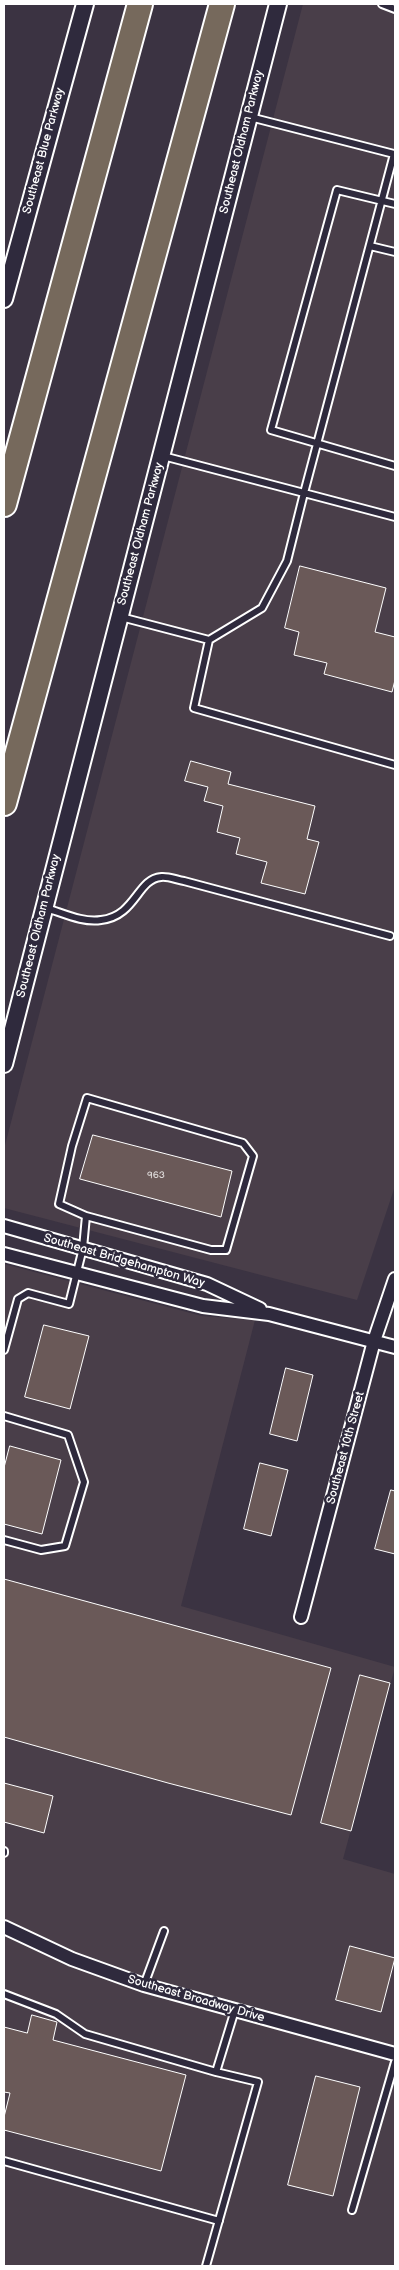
<!DOCTYPE html>
<html>
<head>
<meta charset="utf-8">
<style>
	body { margin:0 }
	#map { position:relative; width:399px; height:2270px; overflow:hidden; background:#3b3342; font-family:"Balsamiq Sans",sans-serif }
	canvas { display:block }
	.frame { position:absolute; inset:0; border:5px solid #fff; pointer-events:none }
</style>
</head>
<body>
<div id="map">
<canvas width="399" height="2270"></canvas>
<div class="frame"></div>
</div>
<script>
const ctx = document.querySelector('canvas').getContext('2d');
ctx.lineJoin = 'round';
function paint(path, color) { ctx.fillStyle = color; ctx.fill(path, 'evenodd'); }
function trace(path, color, width, dash) { ctx.strokeStyle = color; ctx.lineWidth = width; ctx.lineCap = dash ? 'butt' : 'round'; ctx.setLineDash(dash || []); ctx.stroke(path); }
function label(font, color, halo, rows, align = 'center') {
  ctx.font = font + ' "Balsamiq Sans",sans-serif'; ctx.lineWidth = 5; ctx.setLineDash([]); ctx.textBaseline = 'middle'; ctx.strokeStyle = halo; ctx.fillStyle = color; for (const [text, x, y, turn = 0] of rows) {
    ctx.save(); ctx.translate(x, y); ctx.rotate((+turn || 0) * Math.PI / 180); ctx.textAlign = isNaN(turn) ? turn : align; if (halo) ctx.strokeText(text, 0, 0); ctx.fillText(text, 0, 0); ctx.restore();
  }
}
paint(new Path2D(`
	M303,4H395V1186L357,1300L4,1208V1149Z
	M4,1264L202,1316L255,1320L181,1606L395,1667L343,1859L395,1874V2266H4Z`), '#493e49');
const building = new Path2D(`
	M300,566L386,588L375,632L395,637V680L392,692L324,674L327,663L294,655L299,632L285,628Z
	M191,761L231,772L228,784L315,806L307,839L319,842L305,894L261,883L267,862L236,854L240,838L217,832L223,806L204,801L208,787L185,781Z
	M93,1135L232,1171L221,1217L80,1179Z
	M44,1325L89,1336L70,1409L25,1397Z
	M286,1368L313,1375L297,1441L270,1434Z
	M10,1446L61,1460L42,1534L4,1524V1468Z
	M260,1463L288,1470L271,1536L244,1529Z
	M391,1490L395,1491V1554L375,1549Z
	M4,1579L331,1668L291,1815L168,1783L4,1737Z
	M360,1675L390,1683L351,1831L321,1823Z
	M4,1783L53,1796L44,1833L4,1822Z
	M350,1946L395,1958L381,2012L336,2000Z
	M32,2015L57,2022L53,2040L186,2075L161,2171L4,2130V2117L10,2093L4,2092V2027L27,2033Z
	M316,2076L360,2087L333,2196L288,2185Z`);
paint(building, '#6a5958');
trace(building, '#fff', 1);
const service = new Path2D(`
	M382,4L395,9
	M250,117L394,154L304,493L395,517
	M395,204L337,190L271,430L395,466
	M370,246L395,252
	M163,456L304,493L287,561L262,608L209,640
	M121,617L209,640L194,708L395,765
	M46,908C63,913 83,923 101,920C136,916 137,879 161,877C168,876 177,880 184,881L390,936
	M4,1350L18,1299L28,1293L69,1304L83,1248L86,1216L59,1204L72,1146L87,1098L243,1143L253,1156L226,1250H211L86,1216
	M4,1416L68,1435L84,1482L65,1546L41,1550L4,1540
	M4,1851V1853
	M144,1985L164,1931
	M4,1994L56,2014L85,2034L216,2072
	M4,2161L219,2221
	M352,2210L395,2062
	M206,2266L258,2082L216,2072L235,2010`);
const minor = new Path2D(`
	M4,1226L207,1284L260,1309
	M4,1254L203,1306L269,1314L395,1347
	M301,1617L374,1341L395,1279
	M4,1927L72,1959L144,1985L395,2054`);
const tertiary = new Path2D(`
	M4,299L85,4
	M4,1064L278,4`);
const motorway = new Path2D(`
	M4,504L140,4
	M4,803L222,4`);
trace(service, '#fff', 10);
trace(minor, '#fff', 16);
trace(tertiary, '#fff', 20);
trace(motorway, '#fff', 28);
trace(service, '#2f2a3d', 6);
trace(minor, '#2f2a3d', 12);
trace(tertiary, '#2f2a3d', 16);
trace(motorway, '#76695c', 24);
label('10px', '#dad6d5', null, [
	["963",156,1175]
]);
label('12px', '#fff', '#2f2a3d', [
	["Southeast Oldham Parkway",242,142,-76],
	["Southeast Blue Parkway",44,151,-75],
	["Southeast Oldham Parkway",141,534,-75],
	["Southeast Oldham Parkway",39,926,-76],
	["Southeast Bridgehampton Way",124,1261,16],
	["Southeast 10th Street",346,1448,-75],
	["Southeast Broadway Drive",196,1999,16]
]);
</script>
</body>
</html>
